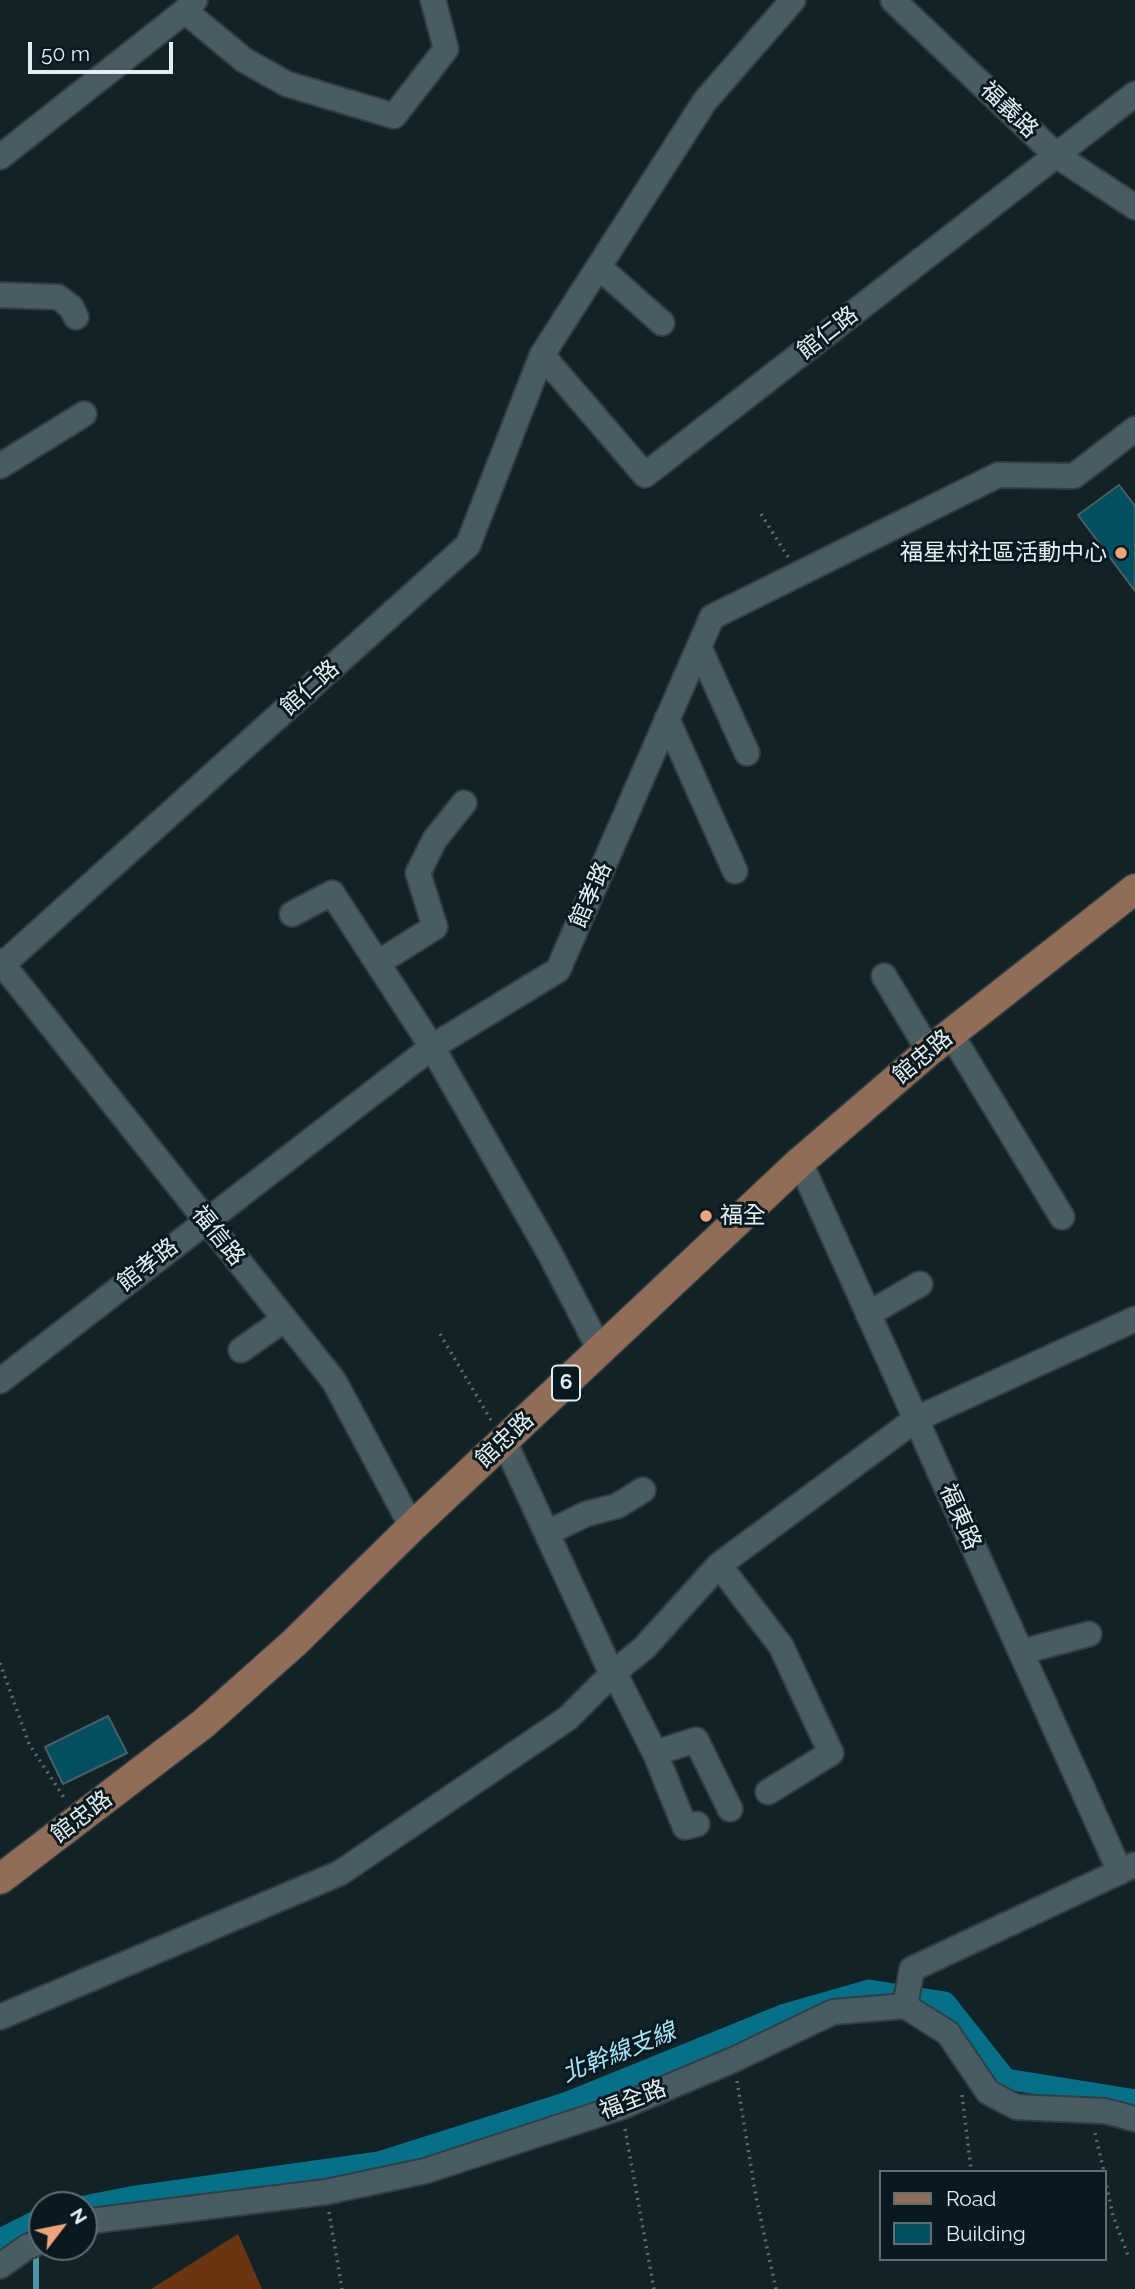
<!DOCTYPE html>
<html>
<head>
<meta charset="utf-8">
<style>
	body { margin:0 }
	#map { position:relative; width:1135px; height:2289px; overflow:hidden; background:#122328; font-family:Raleway,sans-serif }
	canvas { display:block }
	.legend { position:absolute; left:879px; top:2170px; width:228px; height:91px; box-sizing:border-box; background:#08191f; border:2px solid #606e73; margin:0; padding:9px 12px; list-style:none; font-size:21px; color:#e3eef2 }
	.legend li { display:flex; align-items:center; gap:14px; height:35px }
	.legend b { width:35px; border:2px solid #606e73 }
	.north { position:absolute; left:28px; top:2191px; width:70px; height:70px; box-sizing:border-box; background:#08191f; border:2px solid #606e73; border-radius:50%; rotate:58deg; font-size:19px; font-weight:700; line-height:28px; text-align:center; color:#e3eef2 }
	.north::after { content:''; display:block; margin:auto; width:24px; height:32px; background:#efa378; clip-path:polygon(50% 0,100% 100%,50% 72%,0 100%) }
	.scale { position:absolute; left:28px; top:42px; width:145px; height:32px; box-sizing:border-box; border:4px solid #e3eef2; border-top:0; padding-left:9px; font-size:21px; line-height:24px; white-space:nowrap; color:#e3eef2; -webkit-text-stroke:5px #08191f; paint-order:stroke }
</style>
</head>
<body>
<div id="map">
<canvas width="1135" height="2289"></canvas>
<ul class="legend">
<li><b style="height:9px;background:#926d56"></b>Road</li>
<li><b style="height:19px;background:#005062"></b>Building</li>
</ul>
<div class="north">N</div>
<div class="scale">50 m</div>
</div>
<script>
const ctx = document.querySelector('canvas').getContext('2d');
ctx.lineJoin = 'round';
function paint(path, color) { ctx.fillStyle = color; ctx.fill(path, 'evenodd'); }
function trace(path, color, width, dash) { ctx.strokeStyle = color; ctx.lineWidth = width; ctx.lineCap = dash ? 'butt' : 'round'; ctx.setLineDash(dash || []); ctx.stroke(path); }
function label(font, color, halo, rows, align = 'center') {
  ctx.font = font + ' Raleway,"Noto Sans TC",sans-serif'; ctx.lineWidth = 6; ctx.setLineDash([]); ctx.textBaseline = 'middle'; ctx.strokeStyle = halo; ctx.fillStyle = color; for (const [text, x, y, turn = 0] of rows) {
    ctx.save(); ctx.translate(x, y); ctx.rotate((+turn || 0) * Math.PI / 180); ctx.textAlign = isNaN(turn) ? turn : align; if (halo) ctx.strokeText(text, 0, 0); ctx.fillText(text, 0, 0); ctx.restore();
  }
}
paint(new Path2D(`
	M238,2234L262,2289H151Z`), '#6c3511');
trace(new Path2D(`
	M35,2222V2238
	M36,2249V2289`), '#4896a8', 6);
trace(new Path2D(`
	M84,2206L130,2197L379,2162L568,2102L785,2014L869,1990L945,2002L1006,2079L1135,2100
	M0,2239L42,2218`), '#057189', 21);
const building = new Path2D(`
	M1119,485L1135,506V591L1078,515Z
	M108,1716L127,1753L63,1784L45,1747Z`);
paint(building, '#005062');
trace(building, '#4b5e64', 2);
const minor = new Path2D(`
	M893,0L1056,155L1135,207
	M185,11L244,60L287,84L394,116L446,49L433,0
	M0,157L185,11L195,0
	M599,267L662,323
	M0,295L58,297L71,307L76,317
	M542,355L645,475L1135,94
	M0,466L84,414
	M699,647L747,753
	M667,719L735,871
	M292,914L332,893L432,1047L549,1252L600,1350
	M0,961L334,1381L412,1527
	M378,963L435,927L418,873L435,839L464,803
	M0,967L468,545L542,355L705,101L793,0
	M884,976L929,1051
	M951,1034L1062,1217
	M800,1162L1120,1872
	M868,1314L920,1284
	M241,1350L285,1319
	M0,1381L432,1047L558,970L712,617L998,475L1074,476L1135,429
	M504,1441L612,1674
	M547,1533L586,1514L617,1506L643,1490
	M719,1565L781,1646L831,1753L768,1792
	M1021,1652L1089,1634
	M614,1672L655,1753L685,1827L697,1824
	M655,1753L696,1740L730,1809
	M905,2006L912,1969L1134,1865
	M0,2017L340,1873L568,1718L612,1674L644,1648L719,1565L916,1419L1135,1319
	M84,2223L90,2221L326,2192L425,2171L621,2107L733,2060L833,2012L905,2006L948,2033L988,2092L1016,2107L1105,2111L1135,2119
	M0,2266L27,2247L42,2241`);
const major = new Path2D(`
	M0,1879L203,1724L294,1643L412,1527L800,1162L929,1051L1135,889`);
trace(minor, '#323e42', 28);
trace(major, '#323e42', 33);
trace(new Path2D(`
	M761,514L788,557
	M440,1334L491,1420
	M0,1663L29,1744L65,1799
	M737,2081L756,2197L776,2289
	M962,2095L971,2169
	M625,2129L654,2289
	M1095,2133L1104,2172
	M1105,2179L1113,2216L1129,2258
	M329,2212L342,2289`), '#5f6d72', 3.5, [2, 5]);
trace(minor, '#495c63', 24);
trace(major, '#926d56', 30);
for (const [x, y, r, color] of [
	[1121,553,7,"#efa378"],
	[706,1216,7,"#efa378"]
]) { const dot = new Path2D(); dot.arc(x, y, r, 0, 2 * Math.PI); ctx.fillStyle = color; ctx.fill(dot); trace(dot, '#08191f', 2.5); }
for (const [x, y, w] of [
	[566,1383,28]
]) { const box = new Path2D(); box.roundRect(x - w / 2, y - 17.5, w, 35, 5); ctx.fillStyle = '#08191f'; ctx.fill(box); trace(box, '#e3eef2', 2); }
label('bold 21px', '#e3eef2', null, [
	["6",566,1383]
]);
label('23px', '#e3eef2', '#08191f', [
	["福義路",1009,110,44],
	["館仁路",828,333,-38],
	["館仁路",310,688,-42],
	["館孝路",591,895,-66],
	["館忠路",923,1057,-40],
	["福信路",218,1236,51],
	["館孝路",148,1265,-38],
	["館忠路",505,1440,-43],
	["福東路",960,1517,66],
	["館忠路",82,1817,-37],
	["福全路",633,2100,-21]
]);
label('23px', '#e3eef2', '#08191f', [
	["福星村社區活動中心",1107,553],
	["福全",720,1216,"left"]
], 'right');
label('italic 24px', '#a4e6fb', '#08191f', [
	["北幹線支線",619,2053,-22]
]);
</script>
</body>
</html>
